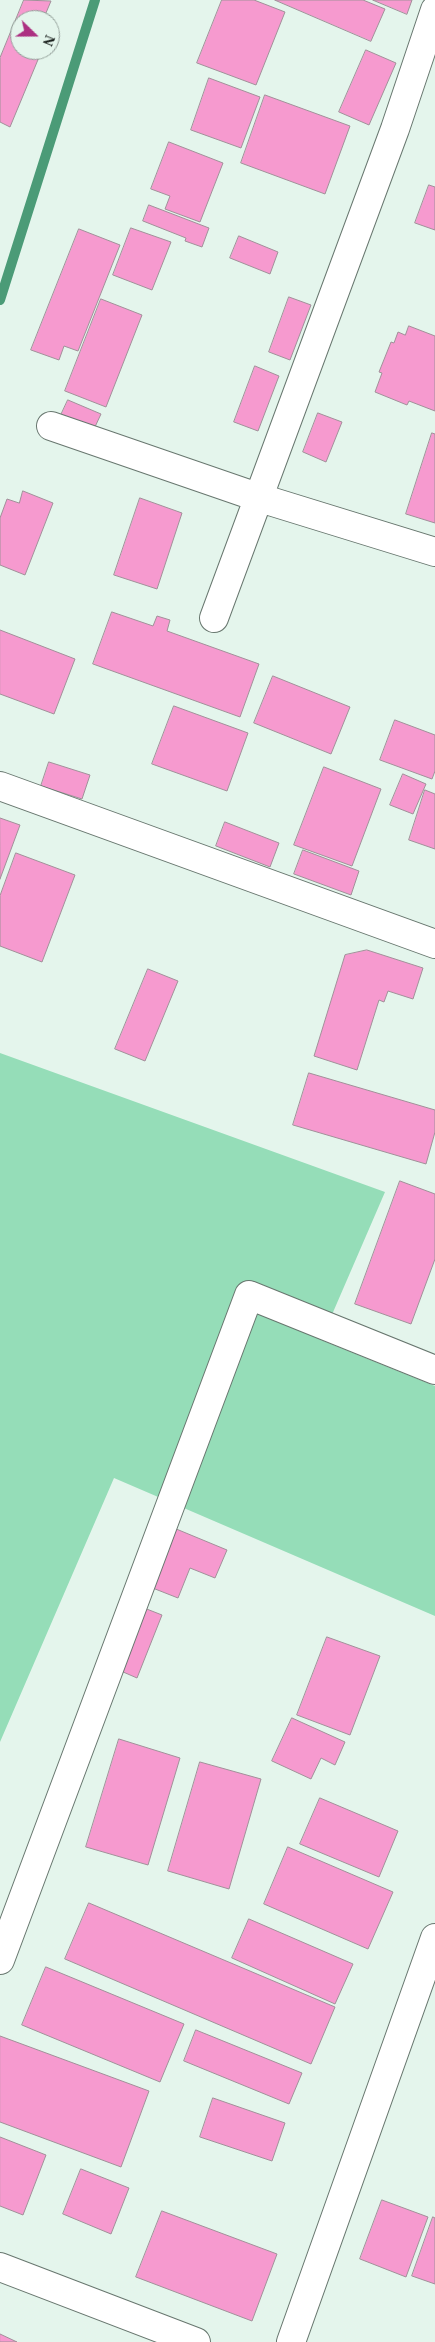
<!DOCTYPE html>
<html>
<head>
<meta charset="utf-8">
<style>
	body { margin:0 }
	#map { position:relative; width:435px; height:2342px; overflow:hidden; background:#e4f5ec; font-family:Georgia,serif }
	canvas { display:block }
	.north { position:absolute; left:10px; top:10px; width:50px; height:50px; box-sizing:border-box; background:#e4f5ec; border:1px solid #909c96; border-radius:50%; rotate:112deg; font-size:14px; font-weight:700; line-height:20px; text-align:center; color:#111714 }
	.north::after { content:''; display:block; margin:auto; width:18px; height:22px; background:#ac3081; clip-path:polygon(50% 0,100% 100%,50% 72%,0 100%) }
</style>
</head>
<body>
<div id="map">
<canvas width="435" height="2342"></canvas>
<div class="north">N</div>
</div>
<script>
const ctx = document.querySelector('canvas').getContext('2d');
ctx.lineJoin = 'round';
function paint(path, color) { ctx.fillStyle = color; ctx.fill(path, 'evenodd'); }
function trace(path, color, width, dash) { ctx.strokeStyle = color; ctx.lineWidth = width; ctx.lineCap = dash ? 'butt' : 'round'; ctx.setLineDash(dash || []); ctx.stroke(path); }
paint(new Path2D(`
	M0,1053L385,1192L321,1340L435,1386V1616L114,1478L0,1742Z`), '#95ddb8');
trace(new Path2D(`
	M0,300L95,0`), '#4b9b77', 10);
const building = new Path2D(`
	M24,0L51,1L43,20H20V50H42L10,127L0,122V58Z
	M222,0H254L285,12L256,85L197,63Z
	M275,0H363L385,9L371,41Z
	M373,0H412L407,14Z
	M366,50L396,63L369,125L339,112Z
	M209,78L260,97L241,148L191,130Z
	M265,95L350,126L325,194L241,163Z
	M169,142L223,163L200,222L165,209L170,196L151,189Z
	M429,185L435,187V230L415,223Z
	M149,205L209,228L202,247L185,241L186,238L143,221Z
	M131,228L171,242L152,290L113,275Z
	M79,229L120,245L78,351L64,346L59,360L31,350Z
	M239,236L278,252L270,274L230,258Z
	M289,297L311,305L290,360L269,352Z
	M101,299L142,315L106,407L65,391Z
	M409,326L435,336V411L409,401L407,405L375,392L382,373L379,372L391,342L394,343L398,332L405,335Z
	M255,366L279,376L258,431L234,422Z
	M68,400L101,414L94,429L61,415Z
	M318,413L342,422L326,462L303,452Z
	M432,433L435,434V523L406,514Z
	M23,491L53,503L25,575L0,565V518L7,499L19,503Z
	M140,498L182,513L157,589L114,575Z
	M112,612L153,626L157,616L170,620L167,631L259,664L240,717L93,664Z
	M0,630L75,659L54,714L0,694Z
	M273,676L350,707L331,754L254,723Z
	M174,706L248,733L227,791L152,764Z
	M395,720L435,735V771L432,779L380,760Z
	M49,762L90,775L82,799L41,786Z
	M324,767L381,789L352,866L294,845Z
	M403,774L426,784L413,814L390,805Z
	M425,790L435,794V849L409,840Z
	M0,818L20,825L0,879Z
	M225,822L279,843L270,867L216,846Z
	M303,850L359,871L351,895L294,874Z
	M16,853L75,875L42,962L0,946V896Z
	M367,950L423,968L413,999L388,991L384,1002L379,1000L357,1070L314,1056L345,955Z
	M148,969L178,981L145,1061L115,1049Z
	M309,1073L435,1110V1132L426,1164L293,1125Z
	M400,1181L435,1194V1259L411,1324L355,1304Z
	M169,1526L227,1550L215,1578L190,1568L178,1598L145,1585Z
	M139,1606L162,1615L137,1678L114,1668Z
	M327,1637L380,1656L350,1735L297,1715Z
	M292,1718L345,1742L335,1765L321,1758L311,1779L272,1761Z
	M119,1739L180,1758L148,1865L86,1847Z
	M200,1762L261,1779L229,1889L168,1871Z
	M320,1798L398,1831L379,1877L300,1844Z
	M288,1847L393,1892L368,1949L264,1904Z
	M89,1903L335,2007L311,2064L65,1959Z
	M249,1919L353,1964L335,2004L232,1958Z
	M46,1967L184,2024L160,2082L22,2025Z
	M196,2030L302,2073L289,2104L184,2061Z
	M0,2036L149,2091L121,2167L0,2122Z
	M213,2098L285,2123L272,2161L200,2137Z
	M0,2137L46,2155L23,2215L0,2206Z
	M81,2169L129,2188L111,2234L63,2214Z
	M382,2200L428,2217L406,2277L360,2259Z
	M162,2211L277,2254L252,2321L136,2277Z
	M433,2217L435,2218V2284L412,2276Z
	M0,2334L17,2342H0Z`);
paint(building, '#f69acf');
trace(building, '#a19099', 1);
const street = new Path2D(`
	M51,426L260,498L435,552
	M214,618L395,129L435,10
	M0,786L435,944
	M0,1960L249,1295L435,1370
	M0,2267L196,2342
	M291,2342L435,1938`);
trace(street, '#68776f', 30);
trace(street, '#fff', 28);
</script>
</body>
</html>
